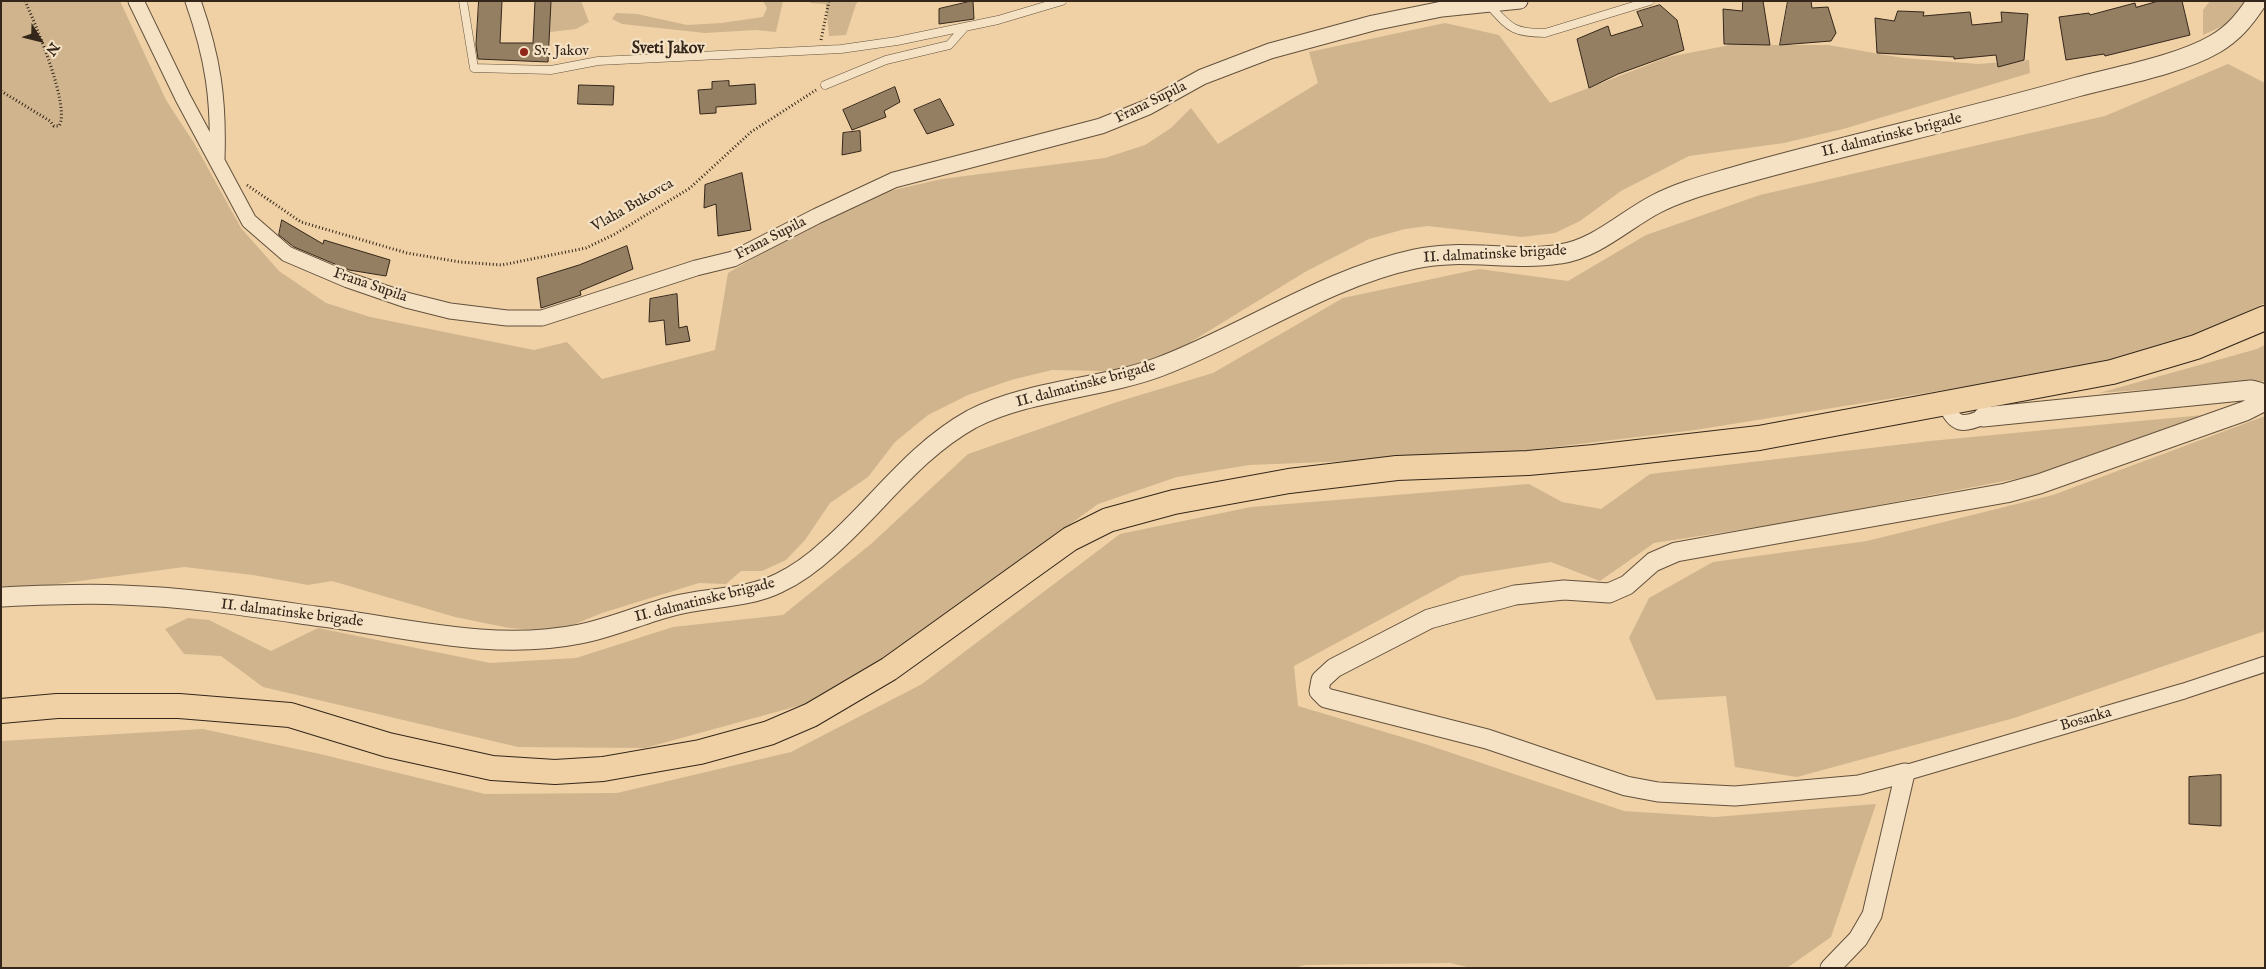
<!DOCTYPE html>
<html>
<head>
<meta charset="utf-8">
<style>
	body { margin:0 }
	#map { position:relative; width:2266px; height:969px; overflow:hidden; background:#efd1a5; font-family:"IM FELL English",serif }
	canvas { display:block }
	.frame { position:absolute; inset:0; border:2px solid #34261a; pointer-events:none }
	.north { position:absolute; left:15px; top:15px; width:50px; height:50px; -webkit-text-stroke:4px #f5e1c4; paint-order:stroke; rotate:126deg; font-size:14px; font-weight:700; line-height:20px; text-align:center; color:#34261a }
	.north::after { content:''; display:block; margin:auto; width:18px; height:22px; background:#34261a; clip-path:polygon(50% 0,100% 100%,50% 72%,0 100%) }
</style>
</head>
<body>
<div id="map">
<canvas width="2266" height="969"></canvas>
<div class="frame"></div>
<div class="north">N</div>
</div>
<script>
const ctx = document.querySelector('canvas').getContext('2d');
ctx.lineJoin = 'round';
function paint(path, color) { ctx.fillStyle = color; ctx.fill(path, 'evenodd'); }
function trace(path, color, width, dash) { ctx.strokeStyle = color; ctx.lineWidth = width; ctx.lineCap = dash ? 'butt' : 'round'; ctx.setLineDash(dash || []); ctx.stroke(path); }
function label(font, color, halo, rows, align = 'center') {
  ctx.font = font + ' "IM FELL English",serif'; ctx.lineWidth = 4.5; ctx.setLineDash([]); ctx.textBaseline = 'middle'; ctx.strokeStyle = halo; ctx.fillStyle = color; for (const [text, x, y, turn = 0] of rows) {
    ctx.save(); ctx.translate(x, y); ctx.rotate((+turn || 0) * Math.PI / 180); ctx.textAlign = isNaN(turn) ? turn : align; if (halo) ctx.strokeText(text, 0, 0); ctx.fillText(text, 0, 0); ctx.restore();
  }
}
paint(new Path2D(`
	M1,1H120L166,100L194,143L241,228L279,271L326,303L370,317L534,350L567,342L602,379L715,350L728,273L811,225L872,195L942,179L1105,158L1145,145L1171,128L1191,108L1218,144L1318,83L1309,52L1445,23L1499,35L1550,103L1668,57L1730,45H1828L1903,58L1978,64L2029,60L2030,73L1843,129L1784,143L1689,156L1621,191L1580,221L1555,233L1522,237L1428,226L1405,229L1369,239L1305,272L1158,362L1105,371L1052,370L1011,380L968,395L928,415L895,442L868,477L830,503L805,540L786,560L762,571H741L726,584L699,583L602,613L570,626L540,630L509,628L455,617L332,581L308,585L253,575L184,567L43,586H1Z
	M551,1H581L589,22L576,29L550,32Z
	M763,1H783L776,32L756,30L705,33L622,24L612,19L616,13L637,14L687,25L721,23L763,17L767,8Z
	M810,1H859L856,4L846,35L829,36L826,4L810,3Z
	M2210,1H2249L2238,19L2203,35V10Z
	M2228,64L2265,83V303L2178,343L2069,370L1695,430L1479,456L1249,465L1177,477L1098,504L896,650L816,701L645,748L518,747L263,687L221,656L184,654L165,629L188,618L209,620L271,651L318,628L490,663L576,658L673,627L783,615L871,544L968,454L1117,402L1213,373L1343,298L1479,269L1568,281L1646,235L1760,195L2105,116Z
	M2265,345V381L2099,393L2257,349Z
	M2203,415L2031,476L1784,523L1654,543L1600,581L1551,562L1461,576L1294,666L1298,706L1425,744L1624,811L1715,817L1876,804L1831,937L1787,968H1471L1450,963L1305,965L1294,968H1V741L203,729L320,754L485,794L617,793L791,752L922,684L1120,534L1251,507L1529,484L1562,502L1601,509L1650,474L1930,441Z
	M2265,416V631L2014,718L1797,777L1735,767L1726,696L1656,700L1629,638L1649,598L1713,562L1867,541L2053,495Z`), '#cfb48d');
const building = new Path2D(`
	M479,1H502L500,43H533L535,1H551L548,62L478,59L476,45Z
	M973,1L974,19L939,24V9Z
	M1743,1H1763L1770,45L1724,44L1723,9L1742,11Z
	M1788,1H1811L1812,8L1828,7L1836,33L1831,41L1780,45Z
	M2159,1H2182L2190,35L2105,56L2104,54L2066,60L2059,17L2089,13L2090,15L2135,3L2136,7Z
	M1660,5L1677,20L1684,50L1618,74L1589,88L1577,39L1608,26L1611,36L1643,26L1637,12Z
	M1898,11L1924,12L1923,16L1970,12L1972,25L2002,22L2001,12L2028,14L2024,60L1998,67L1996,55L1954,59V57L1877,53L1875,18L1894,21Z
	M729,81V86L755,84L756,104L716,107V113L700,114L698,90L712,89V82Z
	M579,85L614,86L613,105L578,104Z
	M895,87L900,102L884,111L886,117L852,130L843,110Z
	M940,99L954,125L927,134L914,110Z
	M860,131L861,151L842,155L843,133Z
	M742,173L751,230L718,236L716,204L704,208L705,185Z
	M282,220L323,244L324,240L390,260L386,276L349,270L294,247L279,235Z
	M627,246L633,269L580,291L581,295L541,308L537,278L579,265Z
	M677,294L679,328L687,326L690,341L666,345L664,320L649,322L650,299Z
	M2221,775V826L2189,824V777Z`);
paint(building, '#957f62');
trace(building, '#34261a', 1);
const service = new Path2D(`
	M463,1L474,68L551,70L598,61L841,49L897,41L998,20L1062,1
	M1490,6C1510,28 1513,33 1545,33L1650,1
	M825,85L886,60L949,45L965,27`);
const minor = new Path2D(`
	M136,1L183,98L249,221L287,254L348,280L406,300L450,311L507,318H542L696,268L733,259L817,216L894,180L1101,126L1148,107L1202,77L1270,51L1373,23L1442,9L1520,1
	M193,1C213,58 219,99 217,159
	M1945,403C1954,426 1963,426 1983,417
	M1905,773L2184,691L2265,664`);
const tertiary = new Path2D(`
	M1,597C42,595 82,593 122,595C187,597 252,607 315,616C403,627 492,652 580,634C611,628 642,614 673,606C707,597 747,599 779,583C796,575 815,561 829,548C878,505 914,451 972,419C1028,390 1100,389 1159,367C1244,335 1326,278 1415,259C1463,248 1512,262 1560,254C1596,249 1625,220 1656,204C1681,191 1709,184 1736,176C1849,144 1964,119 2077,87C2118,76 2179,65 2215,44C2234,33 2245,19 2257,1
	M1830,968L1858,939L1872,915L1905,773L1859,785L1735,796L1658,792L1626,786L1487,739L1326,698L1319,691L1321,680L1334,668L1429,619L1515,595L1564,590L1609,593L1627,585L1653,562L1676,552L2006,493L2039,484L2245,411L2263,402V396L2259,392L2251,390L1983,417`);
const primary = new Path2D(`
	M1,711L57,706H179L290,715L388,745L492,768L555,772L603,769L700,752L769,733L811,715L889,669L1070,539L1108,520L1174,502L1289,481L1397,468L1528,463L1594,457L1759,438L2112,372L2196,347L2265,318`);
trace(service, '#63513d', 9);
trace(minor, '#63513d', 17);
trace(tertiary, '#63513d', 21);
trace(primary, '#34261a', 26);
trace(new Path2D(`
	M821,40L829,1
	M1,91L50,121L54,126H59C71,107 35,23 25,1
	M247,185L301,222L407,253L460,262L502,265L586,248L615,234L690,188L751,132L816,90`), '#34261a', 3, [1, 2.5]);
trace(service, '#f5e1c4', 8);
trace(minor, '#f5e1c4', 15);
trace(tertiary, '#f5e1c4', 19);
trace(primary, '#efd1a5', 24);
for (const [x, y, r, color] of [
	[524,52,5,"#8f2418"]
]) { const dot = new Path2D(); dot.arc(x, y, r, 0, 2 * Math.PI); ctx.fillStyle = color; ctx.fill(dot); trace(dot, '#f5e1c4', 2); }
label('15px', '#34261a', '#f5e1c4', [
	["Sv. Jakov",534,52]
], 'left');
label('15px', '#34261a', '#f5e1c4', [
	["Frana Supila",1151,103,-26],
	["II. dalmatinske brigade",1892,136,-14],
	["Vlaha Bukovca",633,206,-30],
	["Frana Supila",771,239,-27],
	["II. dalmatinske brigade",1495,255,-3],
	["Frana Supila",370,286,19],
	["II. dalmatinske brigade",1086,385,-15],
	["II. dalmatinske brigade",705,601,-14],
	["II. dalmatinske brigade",292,614,7],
	["Bosanka",2086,720,-16]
]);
label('bold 16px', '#34261a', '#f5e1c4', [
	["Sveti Jakov",668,50]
]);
</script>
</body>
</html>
